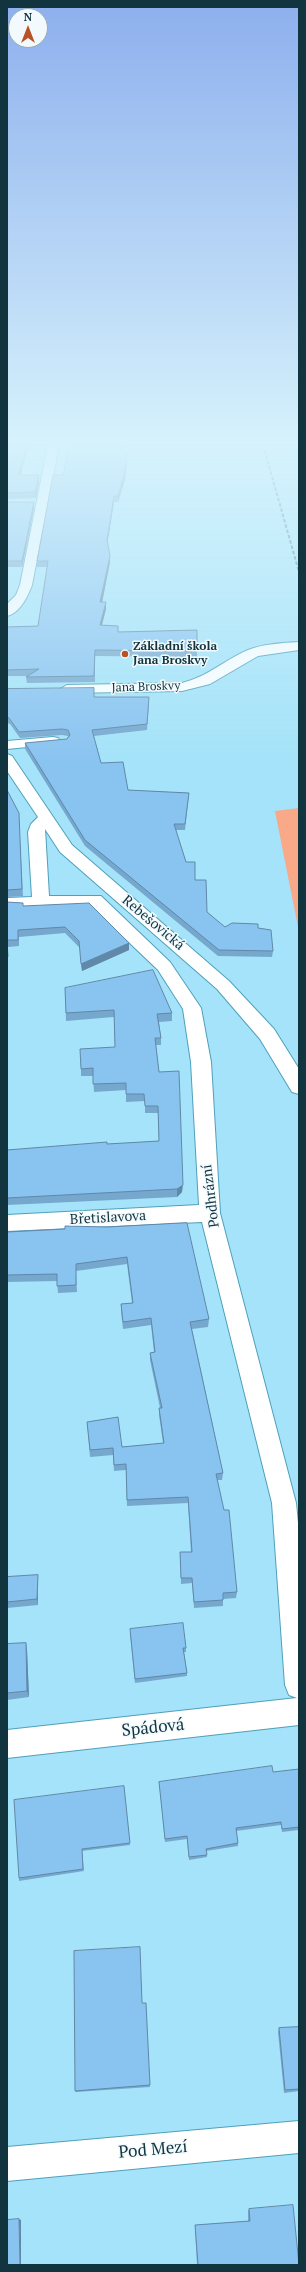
<!DOCTYPE html>
<html>
<head>
<meta charset="utf-8">
<style>
	body { margin:0 }
	#map { position:relative; width:306px; height:2272px; overflow:hidden; background:#a4e3f9; font-family:"PT Serif",serif }
	canvas { display:block }
	.frame { position:absolute; inset:0; border:8px solid #11343f; pointer-events:none }
	.north { position:absolute; left:8px; top:8px; width:40px; height:40px; box-sizing:border-box; background:#f2fafd; border:1px solid #98abb1; border-radius:50%; rotate:0deg; font-size:11px; font-weight:700; line-height:16px; text-align:center; color:#11343f }
	.north::after { content:''; display:block; margin:auto; width:14px; height:18px; background:#b95326; clip-path:polygon(50% 0,100% 100%,50% 72%,0 100%) }
</style>
</head>
<body>
<div id="map">
<canvas width="306" height="2272"></canvas>
<div class="frame"></div>
<div class="north">N</div>
</div>
<script>
const ctx = document.querySelector('canvas').getContext('2d');
ctx.lineJoin = 'round';
function paint(path, color) { ctx.fillStyle = color; ctx.fill(path, 'evenodd'); }
function trace(path, color, width, dash) { ctx.strokeStyle = color; ctx.lineWidth = width; ctx.lineCap = dash ? 'butt' : 'round'; ctx.setLineDash(dash || []); ctx.stroke(path); }
function label(font, color, halo, rows, align = 'center') {
  ctx.font = font + ' "PT Serif",serif'; ctx.lineWidth = 3; ctx.setLineDash([]); ctx.textBaseline = 'middle'; ctx.strokeStyle = halo; ctx.fillStyle = color; for (const [text, x, y, turn = 0] of rows) {
    ctx.save(); ctx.translate(x, y); ctx.rotate((+turn || 0) * Math.PI / 180); ctx.textAlign = isNaN(turn) ? turn : align; if (halo) ctx.strokeText(text, 0, 0); ctx.fillText(text, 0, 0); ctx.restore();
  }
}
paint(new Path2D(`
	M299,808V932L275,811Z`), '#f9a888');
const minor = new Path2D(`
	M48,445H59L32,585C28,596 20,613 7,616V604L16,595L20,585Z
	M299,642V650L258,656L210,684L182,691L67,693L60,689L67,685L182,683C209,676 223,661 248,650C263,644 282,643 299,642Z
	M53,737L58,738L60,741L58,744L7,749V741Z
	M7,754L12,756L72,845L229,981L274,1029L299,1069V1094L292,1092L260,1039L217,989L60,852L45,829L49,896H101L170,962L201,1008L211,1062L220,1213L296,1503L299,1533V1725L7,1758V1730L297,1698L289,1695L285,1685L272,1503L202,1222L7,1231V1215L199,1205L191,1062L183,1009L158,970L91,906L7,908V898L32,897L28,832L31,824L38,817L7,771Z
	M299,2121V2153L7,2181V2147Z`);
trace(minor, '#4fa0bb', 2);
paint(minor, '#fff');
trace(new Path2D(`
	M263,445L299,572`), '#4c7a8a', 2, [3.5, 2]);
paint(new Path2D(`
	M7,445L20,475H39V481L36,498L7,499Z
	M124,447V451L127,456V462L125,480L118,502H114L107,543L110,562L102,602L106,609L102,625L118,626V632L197,630V657L95,656V682L27,683L26,677L27,676H7V627L38,626L47,567H37V561L63,475Z
	M7,502L34,508L22,567H7Z
	M7,689L94,697L149,703L147,730L94,736L101,763L128,790L189,793L185,830H175L186,862L195,880L207,912L225,927L258,928L273,951L272,957L218,956L85,846L25,749V743L67,739L68,736L62,735L20,738L10,724L7,723Z
	M7,790L19,820L23,896L7,897Z
	M7,902L23,906L129,950L82,971L80,948L65,933L19,937V946L8,947V963H7Z
	M65,988L172,1013V1021L159,1022L161,1038V1045H156L159,1072L182,1192L177,1197L7,1205V1150L159,1141L158,1113H145V1101L126,1102V1090L94,1092L93,1076H81V1069L115,1047L114,1017L66,1021Z
	M107,1227L209,1319L208,1327L192,1329L223,1473L222,1480H217L237,1592L236,1598L223,1599V1606L194,1608L192,1583L181,1584L180,1552H191L188,1503L127,1506L126,1470L114,1471L113,1455L90,1457L87,1422L122,1447L163,1443L159,1415V1408H160L150,1360V1353L154,1352L151,1325L123,1329L121,1311V1304L132,1303L127,1264L76,1271L77,1292L58,1293L57,1281L7,1282V1232Z
	M38,1575V1605L7,1608V1577Z
	M130,1633L186,1648V1652H184L187,1673V1676L135,1683Z
	M26,1643L27,1650L29,1697L7,1700V1644Z
	M299,1769V1830L282,1832L281,1825L236,1831L238,1843V1846L206,1851L207,1857L189,1860L187,1839L165,1842L159,1782L273,1772Z
	M124,1786L130,1845L82,1851L84,1871L19,1881V1878Z
	M142,2003H146L150,2087L76,2092L75,2091Z
	M299,2027V2091L284,2093L278,2032L279,2028Z
	M249,2209L299,2265H197L195,2226V2225L248,2221V2211Z`), '#76a8ce');
paint(new Path2D(`
	M27,445H29L19,481L18,475Z
	M127,456V462L125,480L118,502V496Z
	M39,475V481L36,498L35,492Z
	M114,496V502L107,546V540Z
	M34,502V508L22,567V561Z
	M110,556V562L101,608L100,602Z
	M106,602V609L100,632V625Z
	M129,943V950L82,971L81,964Z
	M183,1185L182,1192L177,1197V1189Z
	M38,1575V1605L37,1599Z
	M26,1643L27,1650L29,1697L27,1691Z
	M19,2219L21,2220V2265H20Z`), '#6088a8');
const building = new Path2D(`
	M7,445H27L18,475H39L35,492L7,493Z
	M69,445H124L123,451H126L127,456L124,474L118,496H114L107,540L110,556L100,602H106L100,625L118,626V632L197,630V651L95,650L94,676L26,677L39,669L7,670V627L38,626L48,561H37L53,475H63Z
	M7,502H34L22,561H7Z
	M94,688V697H149L147,724L92,730L101,763L123,762L128,790L189,793L185,824H174L186,862H195V880H206L207,912L225,927L232,923L258,924V928L271,930L273,951L219,950L85,840L25,743L67,739L70,735L68,730L62,729L19,732L9,718L7,717V689Z
	M7,790L19,813L22,889L7,890Z
	M7,902L23,903V906L89,903L129,943L81,964L79,941L65,927L18,930V940H7L8,957H7Z
	M153,970L172,1013L157,1014L161,1038H155L159,1072L179,1071L183,1185L177,1189L7,1198V1150L107,1142V1144L159,1141L158,1106H145L144,1094H126V1083L93,1084V1068L81,1069L80,1049L115,1047L114,1010L66,1013L65,988Z
	M187,1223L209,1319L190,1322L223,1473L216,1474L224,1510H229L237,1592L223,1593V1600L194,1602L192,1578H181L180,1552H192L188,1497L127,1500L126,1464L114,1465L113,1448L90,1450L87,1422L118,1417L122,1447L164,1443L159,1408H162L150,1353L155,1352L151,1318L123,1322L121,1304L133,1303L127,1257L76,1264V1285L57,1286V1274L7,1275V1232L65,1229V1226L107,1227Z
	M38,1575L37,1599L7,1602V1577Z
	M183,1623L186,1648H183L187,1673L135,1679L130,1629Z
	M26,1643L27,1691L7,1693V1644Z
	M272,1766L273,1772L299,1769V1827L282,1829L281,1822L236,1828L238,1843L206,1849L207,1855L189,1857L187,1836L165,1839L159,1782Z
	M124,1786L130,1843L82,1849L83,1869L19,1878L14,1800Z
	M140,1947L142,2003H146L150,2085L75,2091L74,1951Z
	M299,2027V2089L285,2090L279,2028Z
	M293,2205L299,2265H198L195,2225L250,2221L249,2209Z
	M19,2219L20,2265H7V2220Z`);
paint(building, '#89c3f0');
trace(building, '#6088a8', 1);
const sky = ctx.createLinearGradient(0, 0, 0, 763);
sky.addColorStop(0, '#8dafed');
sky.addColorStop(0.58, '#d6f2fc');
sky.addColorStop(1, '#d6f2fc00');
ctx.fillStyle = sky;
ctx.fillRect(0, 0, 306, 763);
for (const [x, y, r, color] of [
	[125,654,4,"#b95326"]
]) { const dot = new Path2D(); dot.arc(x, y, r, 0, 2 * Math.PI); ctx.fillStyle = color; ctx.fill(dot); trace(dot, '#f2fafd', 1.5); }
label('bold 12px', '#11343f', '#f2fafd', [
	["Základní škola",133,647],
	["Jana Broskvy",133,661]
], 'left');
label('12px', '#11343f', '#f2fafd', [
	["Jana Broskvy",146,687,-2]
]);
label('14px', '#11343f', '#f2fafd', [
	["Rebešovická",153,923,40],
	["Podhrázní",211,1196,-97],
	["Břetislavova",108,1218,-3]
]);
label('17px', '#11343f', '#f2fafd', [
	["Spádová",153,1728,-6],
	["Pod Mezí",153,2150,-5]
]);
</script>
</body>
</html>
